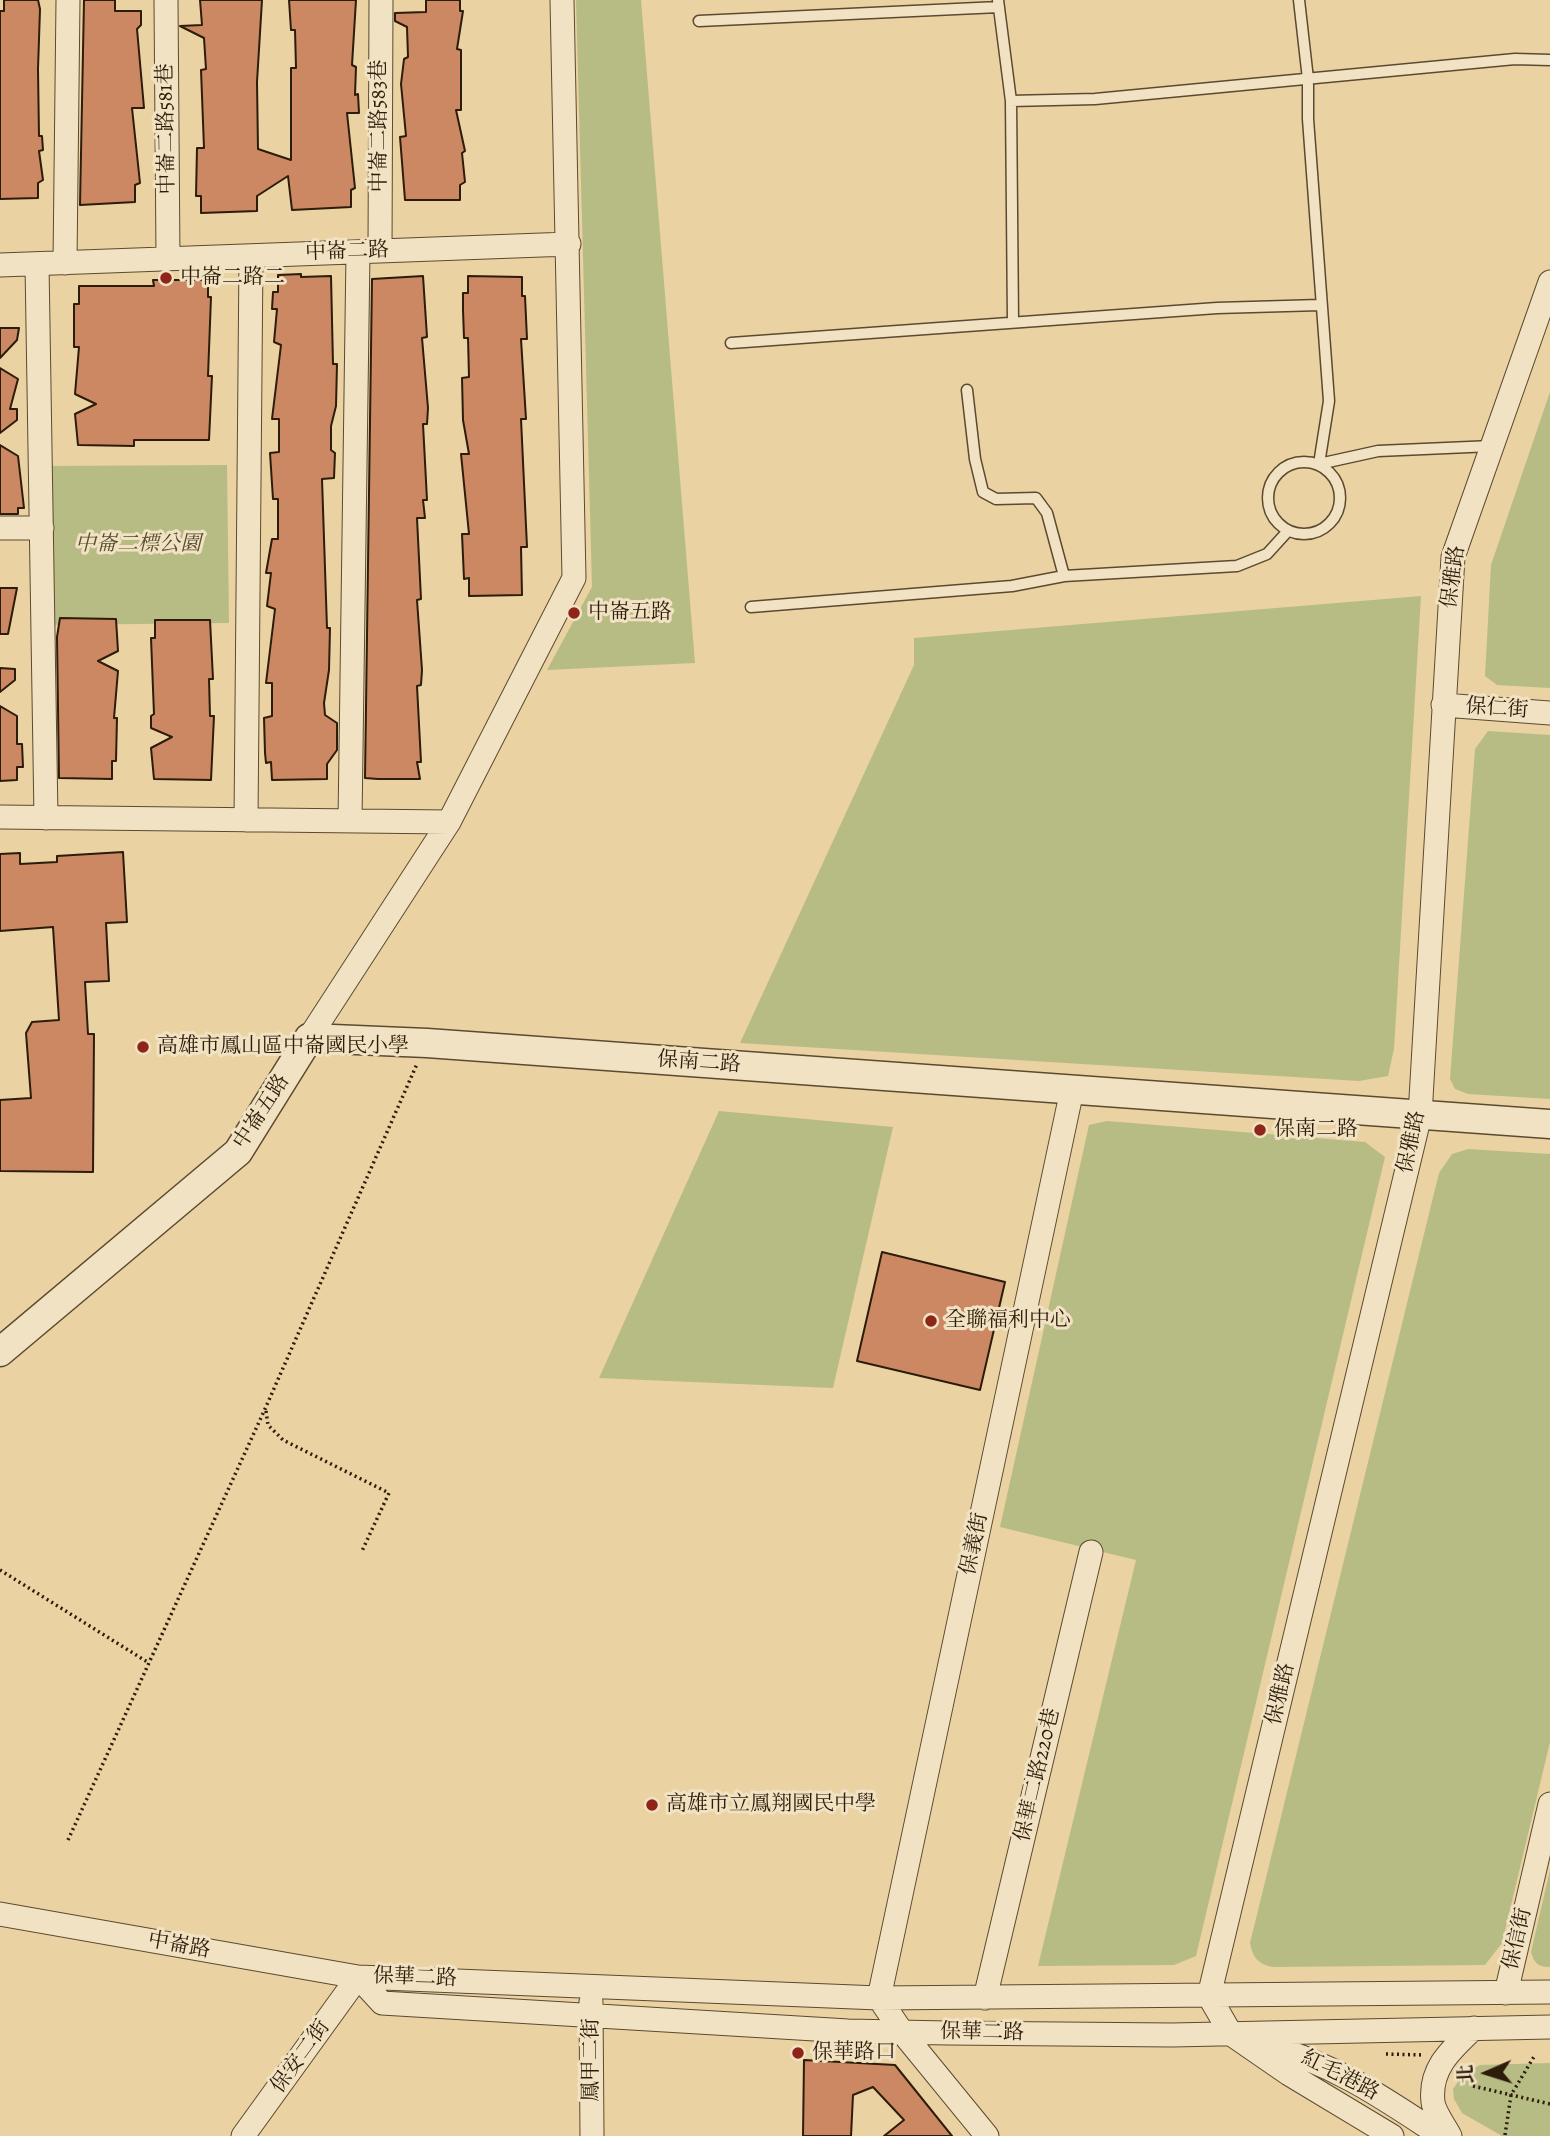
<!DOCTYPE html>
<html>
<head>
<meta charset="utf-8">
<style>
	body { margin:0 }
	#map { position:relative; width:1550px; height:2136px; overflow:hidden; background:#ead2a2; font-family:Alegreya,"Noto Serif TC",serif }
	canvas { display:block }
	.north { position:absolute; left:1452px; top:2038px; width:70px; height:70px; -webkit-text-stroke:5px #f1e2c3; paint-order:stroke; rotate:267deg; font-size:19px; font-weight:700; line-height:28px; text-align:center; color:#2c1c0a }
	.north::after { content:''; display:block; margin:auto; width:24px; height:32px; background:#2c1c0a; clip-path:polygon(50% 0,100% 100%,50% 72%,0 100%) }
</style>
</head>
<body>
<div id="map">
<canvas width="1550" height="2136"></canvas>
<div class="north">北</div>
</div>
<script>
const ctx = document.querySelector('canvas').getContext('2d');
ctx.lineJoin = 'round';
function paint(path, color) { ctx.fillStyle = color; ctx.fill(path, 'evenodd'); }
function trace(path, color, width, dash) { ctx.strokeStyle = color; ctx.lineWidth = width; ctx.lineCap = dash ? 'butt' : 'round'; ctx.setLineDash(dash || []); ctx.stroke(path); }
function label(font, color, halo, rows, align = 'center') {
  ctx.font = font + ' Alegreya,"Noto Serif TC",serif'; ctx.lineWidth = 6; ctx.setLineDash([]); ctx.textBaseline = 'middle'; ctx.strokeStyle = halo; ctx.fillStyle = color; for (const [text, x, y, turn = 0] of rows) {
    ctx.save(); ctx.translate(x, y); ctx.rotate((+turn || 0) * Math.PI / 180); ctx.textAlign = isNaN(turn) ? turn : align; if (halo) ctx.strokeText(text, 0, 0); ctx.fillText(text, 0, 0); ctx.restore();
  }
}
paint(new Path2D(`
	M576,0H641L695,663L547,670L592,587Z
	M1550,392V688L1497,685L1485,676L1491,565Z
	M227,465L229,623L48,625L47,466Z
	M1421,596L1394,1049L1388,1076L1359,1081L740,1043L914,665V638Z
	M1488,731L1550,735V1099L1468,1094L1455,1089L1450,1079L1475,749Z
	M719,1111L893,1127L833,1388L599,1378Z
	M1107,1121L1365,1142L1385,1157L1196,1956L1174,1965L1038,1966L1136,1560L1000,1527L1089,1125Z
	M1468,1149L1550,1154V1742L1502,1943L1485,1965L1273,1967C1258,1964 1253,1958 1250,1943L1439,1173L1452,1154Z
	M1550,1870V1967C1538,1967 1534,1963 1531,1952Z
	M1550,2063V2136H1502L1462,2113L1454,2099L1453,2089L1464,2073L1480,2065Z`), '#b7bc85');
const building = new Path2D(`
	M4,0H38L40,9L38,69L39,136H42L43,150L39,151L43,180L38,183V198L0,199V11H4Z
	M84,0H115V11H141V25L137,29L144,108H132L140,183L135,185V202L80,205Z
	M200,0H262L257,82L258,149L291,160V68H296L295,30H291L289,0H356L352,65L356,67L355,95L358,94L359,113H347L355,188L351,190V207L292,210L288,176L257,196V211L201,213V196H196L197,148H204L201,70L206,69L204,38L180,26L202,25Z
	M426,0H460V11H463L457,49L461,50V110H456L465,151L462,153L465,182L460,185V200H405L400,137L406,136L401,84L404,59L408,57L407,27L395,21V13L426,12Z
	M301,274V277L331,276L333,364H337L336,406L331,426V450L335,453L334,478L322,479L327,628H330L329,670L324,703L325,715L337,723V750L327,764V779L272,780L271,762L266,763L265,753L264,718L272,716V683H266L275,609L267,606L271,573H266L272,539H278V499H273L270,453L279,452V419H272L281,345L274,342L277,309H272L273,292H278V275Z
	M423,276L427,337L422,338L428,408L427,424H423L427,500H423L425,518H417L421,599L417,600L422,670L421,685L417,686L421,762H417L420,779H378L365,778L372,279Z
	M468,276L522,277V296H525L527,339H521L526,419H521L527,547H521L522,595L469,596V578L464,579L462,534H469L461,454H469L463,420L462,378L469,377L468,338H464L463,310V293H468Z
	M153,280H208V297H211L208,376H212L209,440H134V446L78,445L75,414L96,404L75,394L79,347H74V304H79V286H154Z
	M0,328H19L17,340L0,358Z
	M0,368L18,379L10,409H17V420L0,433Z
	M0,445L18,456L24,508H18V514H0Z
	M0,588H17L8,634H0Z
	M60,618L116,619L118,651L98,661L118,671L114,718H117L116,761H112V779L59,778L57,637Z
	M155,620H210L213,679H209L210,716H214L211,780L154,779L151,748L172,737L151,728V716L154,714L151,638H155Z
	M0,668L15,669V680L0,692Z
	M0,706L17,716V744H22L23,767H17V780L0,781Z
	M123,852L127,922L106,923L109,981L85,982L88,1034H94L93,1172L0,1171V1100L31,1098L26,1033L32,1022L59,1020L53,927L0,931V854L20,853V864L57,862V856Z
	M882,1252L1005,1282L980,1390L857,1361Z
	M804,2060L895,2065L952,2136H884L904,2120L873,2087L853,2095L851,2136H803Z`);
paint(building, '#cc8863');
trace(building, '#2c1c0a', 2);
const service = new Path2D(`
	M998,0L1011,101L1013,322
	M1299,0L1308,79V119L1329,401L1319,464
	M699,21L999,7
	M1011,101L1095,99L1515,59L1550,60
	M731,343L1217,308L1320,305
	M967,390L975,459L983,492L996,499L1036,498L1047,513L1064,576
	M1268 498a36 36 0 1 1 72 0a36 36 0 1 1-72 0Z
	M1319,464L1378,451L1492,446
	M751,607L1012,586L1064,576L1237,566L1267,554L1287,532`);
const minor = new Path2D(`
	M166,0L168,259
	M380,251L381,0
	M65,263L68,0
	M37,264L46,818
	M0,265L569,244
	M0,528H42
	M1443,705L1550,713
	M0,817L449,822
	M246,820L251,256
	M350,821L358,252
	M309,1038L449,822L574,578L562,0
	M0,1914L358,1977L879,1998L1550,1992
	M358,1977L382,2003L848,2031L948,2033L1172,2035L1550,2027
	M1506,1993L1550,1804
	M985,1998L1091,1552
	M591,2002L592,2136
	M1258,2042C1332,2063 1378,2094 1441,2136
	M243,2136L358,1977
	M987,2136L902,2032L879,1998L1072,1090
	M1392,2136L1289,2074L1231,2034L1209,1996L1420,1115L1453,557L1550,282
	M1450,2136C1445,2126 1434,2112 1433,2102C1429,2068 1452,2049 1474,2028`);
const tertiary = new Path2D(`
	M0,1352L238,1152L309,1038L427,1043L1550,1124`);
trace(service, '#5c4a30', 13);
trace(minor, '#5c4a30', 25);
trace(tertiary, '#5c4a30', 31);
trace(new Path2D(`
	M266,1411L268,1425L283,1440L389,1493L362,1551
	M0,1570L149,1663
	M68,1840L265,1409L417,1064
	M1386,2054L1424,2055
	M1473,2086L1550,2104
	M1505,2135L1511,2095L1535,2055`), '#2c1c0a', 3.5, [2, 3.5]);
trace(service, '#f1e2c3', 10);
trace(minor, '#f1e2c3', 23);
trace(tertiary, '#f1e2c3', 28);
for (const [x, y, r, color] of [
	[166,278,7,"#8f2418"],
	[574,613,7,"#8f2418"],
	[143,1047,7,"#8f2418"],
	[1260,1130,7,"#8f2418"],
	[931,1321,7,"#8f2418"],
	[652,1805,7,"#8f2418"],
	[798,2053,7,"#8f2418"]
]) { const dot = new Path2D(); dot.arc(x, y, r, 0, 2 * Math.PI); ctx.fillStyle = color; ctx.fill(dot); trace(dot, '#f1e2c3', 2.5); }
label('21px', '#2c1c0a', '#f1e2c3', [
	["中崙二路583巷",380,126,-90],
	["中崙二路581巷",167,129,-91],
	["中崙二路",347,252,-2],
	["保雅路",1454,577,-82],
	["保仁街",1497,709,4],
	["保南二路",699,1063,4],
	["中崙五路",262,1112,-57],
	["保雅路",1412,1142,-78],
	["保義街",975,1544,-78],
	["保雅路",1281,1694,-77],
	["保華二路220巷",1038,1775,-77],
	["保信街",1518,1939,-77],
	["中崙路",179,1946,10],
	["保華二路",415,1978,2],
	["保華二路",982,2033,1],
	["保安二街",301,2057,-54],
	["鳳甲二街",592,2060,-90],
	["紅毛港路",1340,2076,27]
]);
label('21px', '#2c1c0a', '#f1e2c3', [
	["中崙二路二",180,278],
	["中崙五路",588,613],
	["高雄市鳳山區中崙國民小學",157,1047],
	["保南二路",1274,1130],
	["全聯福利中心",945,1321],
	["高雄市立鳳翔國民中學",666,1805],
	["保華路口",812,2053]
], 'left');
label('italic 21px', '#564c2f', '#f1e2c3', [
	["中崙二標公園",138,545]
]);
</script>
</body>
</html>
